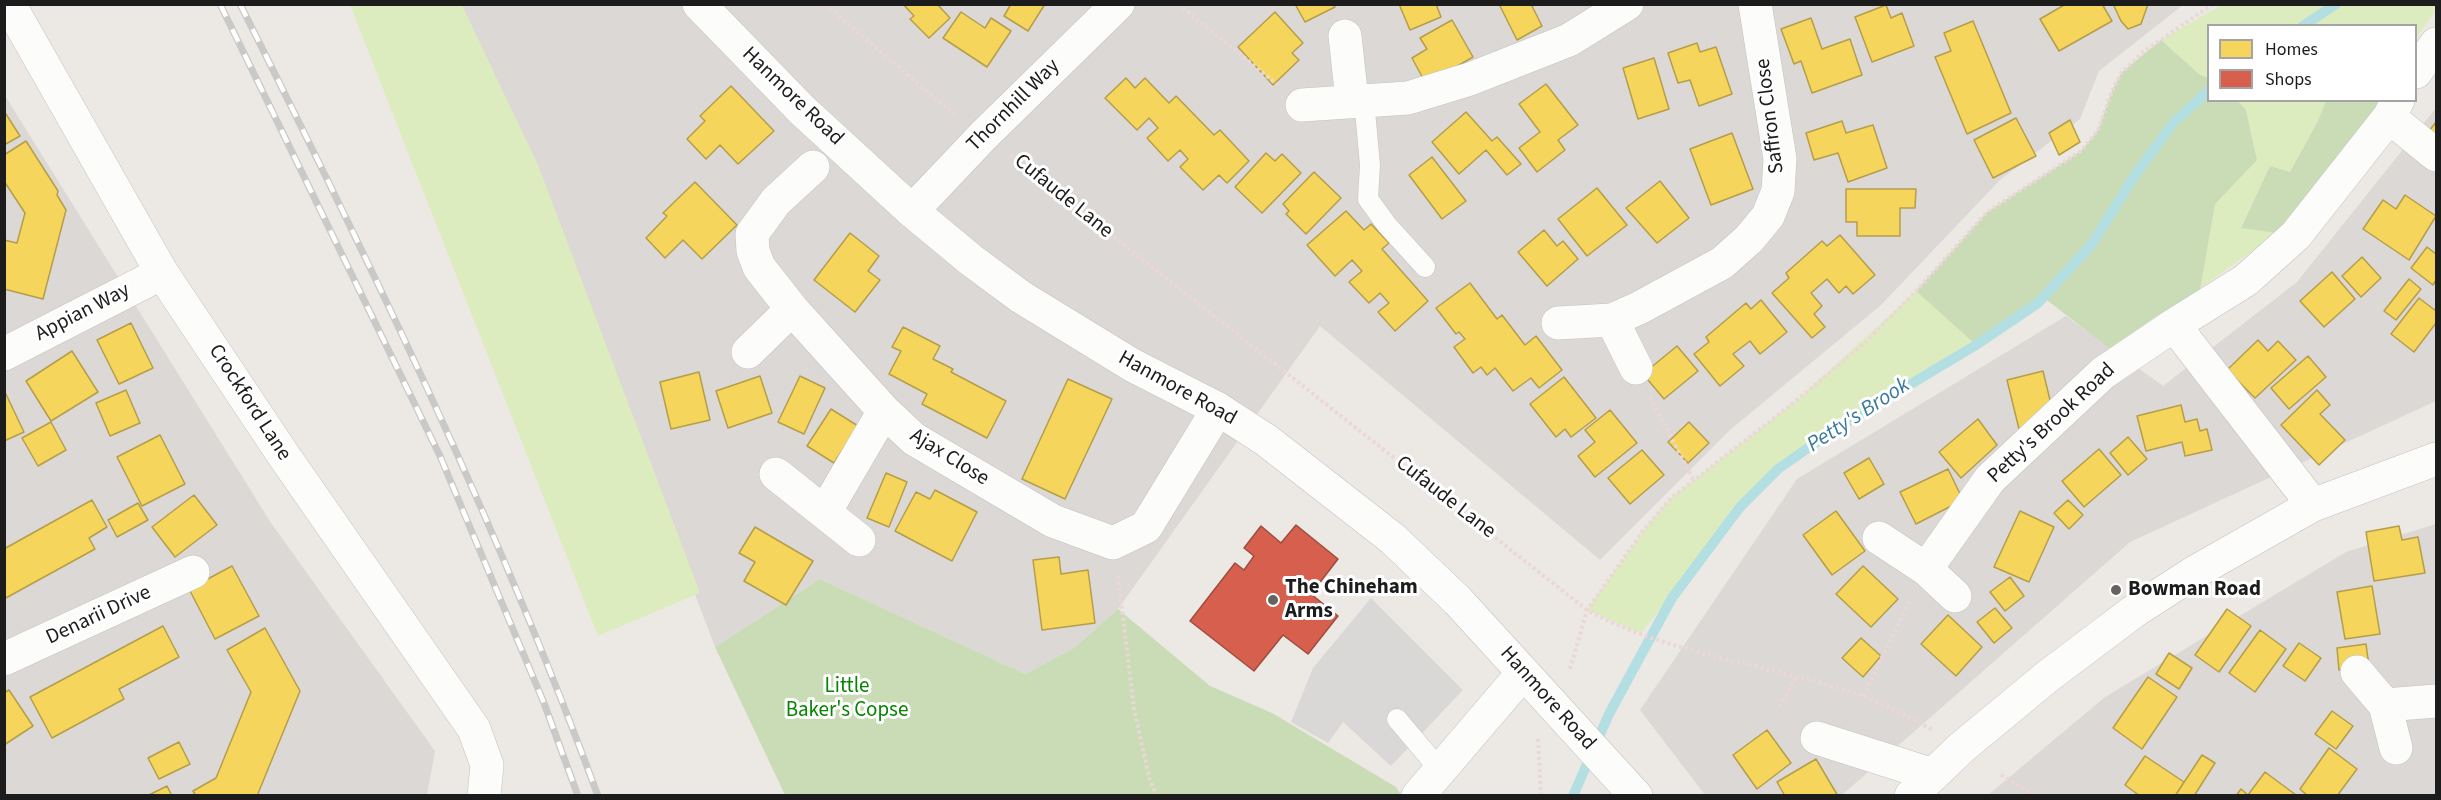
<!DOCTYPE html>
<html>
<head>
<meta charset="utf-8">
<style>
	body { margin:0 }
	#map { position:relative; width:2441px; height:800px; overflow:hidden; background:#ece8e4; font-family:"Source Sans 3",sans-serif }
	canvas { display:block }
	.frame { position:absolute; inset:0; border:6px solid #1c1c1c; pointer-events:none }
	.legend { position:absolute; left:2207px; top:24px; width:210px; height:78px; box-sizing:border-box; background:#fff; border:2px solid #a4a4a4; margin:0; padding:8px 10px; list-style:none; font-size:18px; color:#1c1c1c }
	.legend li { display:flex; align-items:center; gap:12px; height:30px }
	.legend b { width:30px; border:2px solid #a4a4a4 }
</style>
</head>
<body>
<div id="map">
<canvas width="2441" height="800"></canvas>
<div class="frame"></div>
<ul class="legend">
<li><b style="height:16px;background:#f6d55c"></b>Homes</li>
<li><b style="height:16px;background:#d6604d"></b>Shops</li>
</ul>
</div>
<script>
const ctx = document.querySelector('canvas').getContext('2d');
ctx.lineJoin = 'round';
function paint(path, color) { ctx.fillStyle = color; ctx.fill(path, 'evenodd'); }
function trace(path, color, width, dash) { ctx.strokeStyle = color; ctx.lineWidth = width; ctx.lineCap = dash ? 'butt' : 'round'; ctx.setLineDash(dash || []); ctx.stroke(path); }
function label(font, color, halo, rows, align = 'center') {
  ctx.font = font + ' "Source Sans 3",sans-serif'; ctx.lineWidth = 6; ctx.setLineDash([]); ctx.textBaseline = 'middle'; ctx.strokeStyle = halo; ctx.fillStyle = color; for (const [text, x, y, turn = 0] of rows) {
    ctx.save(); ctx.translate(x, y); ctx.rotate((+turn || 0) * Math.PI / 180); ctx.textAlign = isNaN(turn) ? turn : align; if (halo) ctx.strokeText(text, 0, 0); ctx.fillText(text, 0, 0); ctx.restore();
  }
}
paint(new Path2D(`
	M460,5H2183L2099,71L2080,119L2000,180L1881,305L1730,430L1600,560L1320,326L1118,609L1074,648L1025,674L820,579L715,647L562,245Z
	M4,94L271,523L435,751L427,795H5Z
	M2436,108V401L2130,542L1842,795H1705L1640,710L1797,479L2066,316L2163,386L2297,282Z
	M2436,524V795L1987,796L2105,697L2346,552Z`), '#dbd8d6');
paint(new Path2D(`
	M1371,598L1463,690L1391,766L1343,722L1328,743L1291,722L1313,668Z`), '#d9d8d6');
paint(new Path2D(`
	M350,5H462L538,165L700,593L598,636Z
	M2221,5H2436V10L2416,38V26H2208V78L2200,76L2161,40Z
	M2238,101H2326L2318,121L2290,172L2270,166L2241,227L2278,233L2199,289L2215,203L2257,160L2246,110Z
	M1916,291L1976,345L1834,430L1757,490L1641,633L1587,610L1643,531L1671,498L1797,400Z`), '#ddecbf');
paint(new Path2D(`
	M2161,40L2200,75L2208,78V100L2238,101L2246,110L2257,160L2215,204L2198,301L2123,359L2043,297L2038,303L1976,345L1916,291L1987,212L2081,151L2098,130L2112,91L2121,73Z
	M2326,101H2381L2379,107L2278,233L2241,228L2270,166L2290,172L2318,121Z
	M820,579L1025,674L1074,648L1118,609L1210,686L1272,713L1396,787L1401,795H785L715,647Z`), '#c9dcb6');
const homes = new Path2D(`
	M903,4H937L950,18L929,38L910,19L914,16Z
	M1011,4H1045L1028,31L1004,16Z
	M1295,4H1333L1335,7L1305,22Z
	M1399,4H1436L1441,17L1410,30Z
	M1502,4H1531L1542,26L1517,40L1500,6Z
	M2066,4H2102L2112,21L2059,51L2040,19Z
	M2113,4H2148L2141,24L2128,29L2121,21Z
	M1886,5L1891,18L1902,13L1914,46L1872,62L1855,17Z
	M961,12L985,28L991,18L1011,31L987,67L943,38Z
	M1275,12L1303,43L1292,53L1299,60L1273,85L1238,47Z
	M1811,18L1822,49L1850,39L1862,75L1812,93L1801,61L1794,64L1781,29Z
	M1452,20L1473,57L1426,84L1412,58L1427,49L1420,38Z
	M1973,21L2011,113L1967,134L1935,57L1951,51L1944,33Z
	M1697,43L1700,52L1716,47L1732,94L1699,106L1690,80L1678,83L1668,53Z
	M1654,58L1669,109L1638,119L1623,68Z
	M1126,78L1135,88L1145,78L1169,103L1176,96L1214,135L1220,130L1249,161L1227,183L1219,175L1203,190L1180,167L1188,159L1180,150L1168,161L1147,138L1158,128L1149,118L1137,130L1105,98Z
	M1546,84L1578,125L1558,140L1565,150L1537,172L1519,148L1540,132L1519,104Z
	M731,86L774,131L738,164L720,145L706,159L687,139L705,121L700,116Z
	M4,111L20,136L4,145Z
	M1466,112L1492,141L1497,137L1521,164L1507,175L1486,150L1459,174L1432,142Z
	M2016,118L2036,156L1993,178L1974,140Z
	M2070,120L2080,142L2059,155L2049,133Z
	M1842,121L1846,133L1873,125L1887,168L1848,182L1838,153L1814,160L1806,133Z
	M2436,122V137L2429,131Z
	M1732,133L1753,189L1711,205L1690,149Z
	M26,141L58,191L57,195L66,210L43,299L4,289V240L17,243L25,213L4,181V155Z
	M1266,153L1275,161L1282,154L1301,173L1262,213L1235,187Z
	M1432,157L1466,201L1442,219L1409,175Z
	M1314,172L1341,198L1306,234L1286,214L1289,211L1283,204Z
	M1660,181L1689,218L1657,243L1626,208Z
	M695,182L737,225L702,259L683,240L665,258L646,238L667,216L663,213Z
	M1597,188L1627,225L1587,256L1558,219Z
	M1846,189H1916L1915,208H1900V236H1857V222H1846Z
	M2405,195L2436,216L2409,260L2363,229L2383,200L2396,209Z
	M1346,211L1364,230L1371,224L1389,243L1382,249L1428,301L1395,331L1378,312L1389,303L1380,293L1369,303L1349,282L1362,271L1352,260L1335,276L1307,245Z
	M1544,230L1557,246L1563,241L1578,259L1547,286L1518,252Z
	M850,233L879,256L868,271L880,280L855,312L814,280Z
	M1840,235L1875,275L1853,294L1846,286L1839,293L1827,279L1811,293L1822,306L1814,314L1825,327L1812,338L1772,293L1789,278L1786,273L1822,241L1827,246Z
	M2427,247L2436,254V280L2433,285L2411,268Z
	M2362,257L2381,278L2361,297L2342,276Z
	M2332,272L2355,299L2324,327L2300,301Z
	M2409,279L2421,289L2396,320L2384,311Z
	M1470,283L1497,319L1502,315L1525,345L1536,336L1562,370L1539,388L1531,378L1513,391L1495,368L1487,375L1481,367L1473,373L1454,347L1465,339L1459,332L1456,334L1436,308Z
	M2419,298L2436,311V323L2414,352L2391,334Z
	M1761,300L1787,332L1760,354L1750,341L1733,354L1744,366L1720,386L1694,354L1709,342L1706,337L1746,303L1751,309Z
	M131,323L153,368L119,384L97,340Z
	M903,327L940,346L933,359L953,369L951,372L1006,401L987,438L922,404L927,394L889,374L901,351L892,347Z
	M2258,340L2268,351L2278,341L2296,360L2255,398L2227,370Z
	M1677,346L1698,371L1664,399L1643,374Z
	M72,351L98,392L51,421L26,381Z
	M2308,356L2326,377L2289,409L2271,388Z
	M2043,371L2056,425L2020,433L2007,380Z
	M699,372L710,420L671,429L660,382Z
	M760,376L772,413L728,428L716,391Z
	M800,376L825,388L804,434L778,422Z
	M1564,377L1596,418L1571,437L1565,429L1556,437L1530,404Z
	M1068,379L1112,399L1065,499L1022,479Z
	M4,390L24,432L4,441Z
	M126,390L140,423L110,436L96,403Z
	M2317,390L2330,405L2320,414L2345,440L2319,465L2281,425Z
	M2181,405L2185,422L2197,419L2200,431L2207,429L2212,450L2185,456L2182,442L2146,451L2137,416Z
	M831,409L858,426L834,463L807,446Z
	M1610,410L1637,443L1595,477L1578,456L1595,442L1585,430Z
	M1978,419L1997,445L1961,478L1939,452Z
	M51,422L66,450L38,466L22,438Z
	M1689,422L1709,443L1688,463L1668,442Z
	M160,435L185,484L142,506L117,457Z
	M2128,437L2147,459L2128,475L2110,453Z
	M2099,449L2121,475L2084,507L2062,481Z
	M1642,450L1664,475L1630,504L1608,478Z
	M1869,458L1884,484L1859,499L1844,473Z
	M1948,469L1963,500L1916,524L1900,492Z
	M886,473L907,482L889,527L867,518Z
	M935,490L977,512L952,561L895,531L916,492L930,499Z
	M194,495L217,525L175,557L152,527Z
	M92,500L107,527L89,538L95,549L4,599V549Z
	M2068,500L2083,515L2069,529L2054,513Z
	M138,503L148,520L117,537L108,520Z
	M1836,511L1865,551L1832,575L1803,535Z
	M2020,511L2054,527L2029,582L1994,567Z
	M2399,526L2402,540L2418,537L2425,573L2374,581L2366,532Z
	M755,527L813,561L786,605L744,581L755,562L739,553Z
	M1059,557L1061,574L1088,570L1095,623L1042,630L1033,560Z
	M232,566L259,616L215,639L189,589Z
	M1863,566L1898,599L1871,627L1836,594Z
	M2010,577L2024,596L2005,611L1990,592Z
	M2372,586L2380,634L2345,639L2337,592Z
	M1995,608L2012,628L1994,643L1977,622Z
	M2227,609L2251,626L2219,672L2195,655Z
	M1948,615L1982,647L1956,676L1921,644Z
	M163,626L179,657L119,689L124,699L52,738L30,697Z
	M265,628L300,691L257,796H196L193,791L216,778L251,692L227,650Z
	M2260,630L2286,649L2255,692L2229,673Z
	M1861,638L1881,656L1863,677L1842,658Z
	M2299,643L2321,658L2305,681L2283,666Z
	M2366,644L2369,666L2339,670L2337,648Z
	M2169,653L2192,668L2179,689L2156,674Z
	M2148,677L2177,697L2142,749L2113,728Z
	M9,690L33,726L4,745V693Z
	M2332,711L2353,726L2336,749L2315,734Z
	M1767,730L1791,763L1757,789L1733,755Z
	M179,742L190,764L159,779L148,758Z
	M2329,748L2357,769L2337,796H2308L2300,789Z
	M2202,755L2215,763L2194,796H2175Z
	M2145,756L2184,782L2175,796H2140L2125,785Z
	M1816,759L1838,796H1785L1777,782Z
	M2265,772L2296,795V796H2236L2241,789L2248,795Z
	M167,786L172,796H147Z`);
paint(homes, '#f6d55c');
trace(homes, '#b59e49', 1.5);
const shops = new Path2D(`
	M1296,525L1338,559L1311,594L1338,616L1308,654L1283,635L1254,671L1190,621L1235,563L1244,570L1254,556L1244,548L1261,526L1281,543Z`);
paint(shops, '#d6604d');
trace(shops, '#9e4c3e', 1.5);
trace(new Path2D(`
	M2303,26L2336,4
	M1573,796L1609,714L1672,598L1740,507L1778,469L1834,430L1976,345L2038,303L2092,244L2133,178L2173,123L2208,91`), '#b4dfe2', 10);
const service = new Path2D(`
	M1364,100L1370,165L1368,199L1387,225L1425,267
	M1397,719L1440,770`);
const minor = new Path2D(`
	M1345,36L1352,100
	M2416,72L2436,44
	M1302,105L1408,98L1470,79L1569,40L1627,4
	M2389,117L2436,155
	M813,167L776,201L752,234L753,251L759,267L792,309L884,411L914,439L1053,521L1113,543L1146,527L1218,409
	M912,211L983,136L1118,4
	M1612,320L1636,368
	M1558,323L1612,320L1639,308L1722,263L1749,239L1768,216L1778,191L1780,159L1755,4
	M2174,325L2313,505
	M748,352L792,309
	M4,354L162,273
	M776,474L859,540
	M825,512L884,411
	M1879,538L1926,569L1955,596
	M1926,569L1990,479L2103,373L2174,325L2246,280L2296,235L2389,117L2398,100
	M4,659L193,572
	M2357,672L2385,705L2396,748
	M2385,705L2436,701
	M1817,738L1933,775
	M1418,796L1523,673
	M1911,796L1961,748L2048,676L2133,612L2195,572L2313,505L2436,459`);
const tertiary = new Path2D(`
	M9,4L162,273L284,456L474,729L487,765L484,796
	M699,4L802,110L912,211L971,260L1021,297L1132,365L1218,409L1266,440L1393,539L1458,601L1636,796`);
trace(service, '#c4c2c0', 21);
trace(minor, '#c4c2c0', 34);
trace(tertiary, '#c4c2c0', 34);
trace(new Path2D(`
	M825,4L957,117
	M1178,4L1278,85
	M1010,155L1587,610C1672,656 1772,665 1863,696C1887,705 1910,718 1933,730
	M1650,397L1693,479
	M1118,576L1134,709L1150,781L1157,796
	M1570,669L1587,610L1643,531L1671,498L1797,400L1867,341L1916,291L1987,212L2081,151L2098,130L2112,91L2121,73L2143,52L2213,4
	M1863,696L1910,600
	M1780,707L1796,677
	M1538,739L1541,796
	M2001,775L2035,796`), '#ebd7d7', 4, [3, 3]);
trace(service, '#fcfcfb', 20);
trace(minor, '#fcfcfb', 33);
trace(tertiary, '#fcfcfb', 33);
const rail = new Path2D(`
	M220,4L440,456L544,703L578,796
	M240,4C370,263 498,524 598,796`);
trace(rail, '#c9c9c8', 7);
trace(rail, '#fff', 4.5, [14]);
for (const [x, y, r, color] of [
	[2116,590,6,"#656362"],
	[1273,600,6,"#656362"]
]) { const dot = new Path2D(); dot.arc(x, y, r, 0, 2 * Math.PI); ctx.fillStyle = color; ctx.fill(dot); trace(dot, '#fff', 2); }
label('21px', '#1c1c1c', '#fff', [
	["Hanmore Road",792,97,44],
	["Thornhill Way",1014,106,-45],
	["Saffron Close",1771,116,-97],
	["Cufaude Lane",1063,197,39],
	["Appian Way",83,313,-27],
	["Hanmore Road",1177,389,29],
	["Crockford Lane",249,403,57],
	["Petty's Brook Road",2052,424,-43],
	["Ajax Close",949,458,32],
	["Cufaude Lane",1445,498,38],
	["Denarii Drive",99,616,-25],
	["Hanmore Road",1547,699,48]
]);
label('bold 21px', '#1c1c1c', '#fff', [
	["The Chineham",1285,588],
	["Arms",1285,612],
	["Bowman Road",2128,590]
], 'left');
label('21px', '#078401', '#fff', [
	["Little",847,687],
	["Baker's Copse",847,711]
]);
label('italic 22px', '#39789c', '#fff', [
	["Petty's Brook",1859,416,-33]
]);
</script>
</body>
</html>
